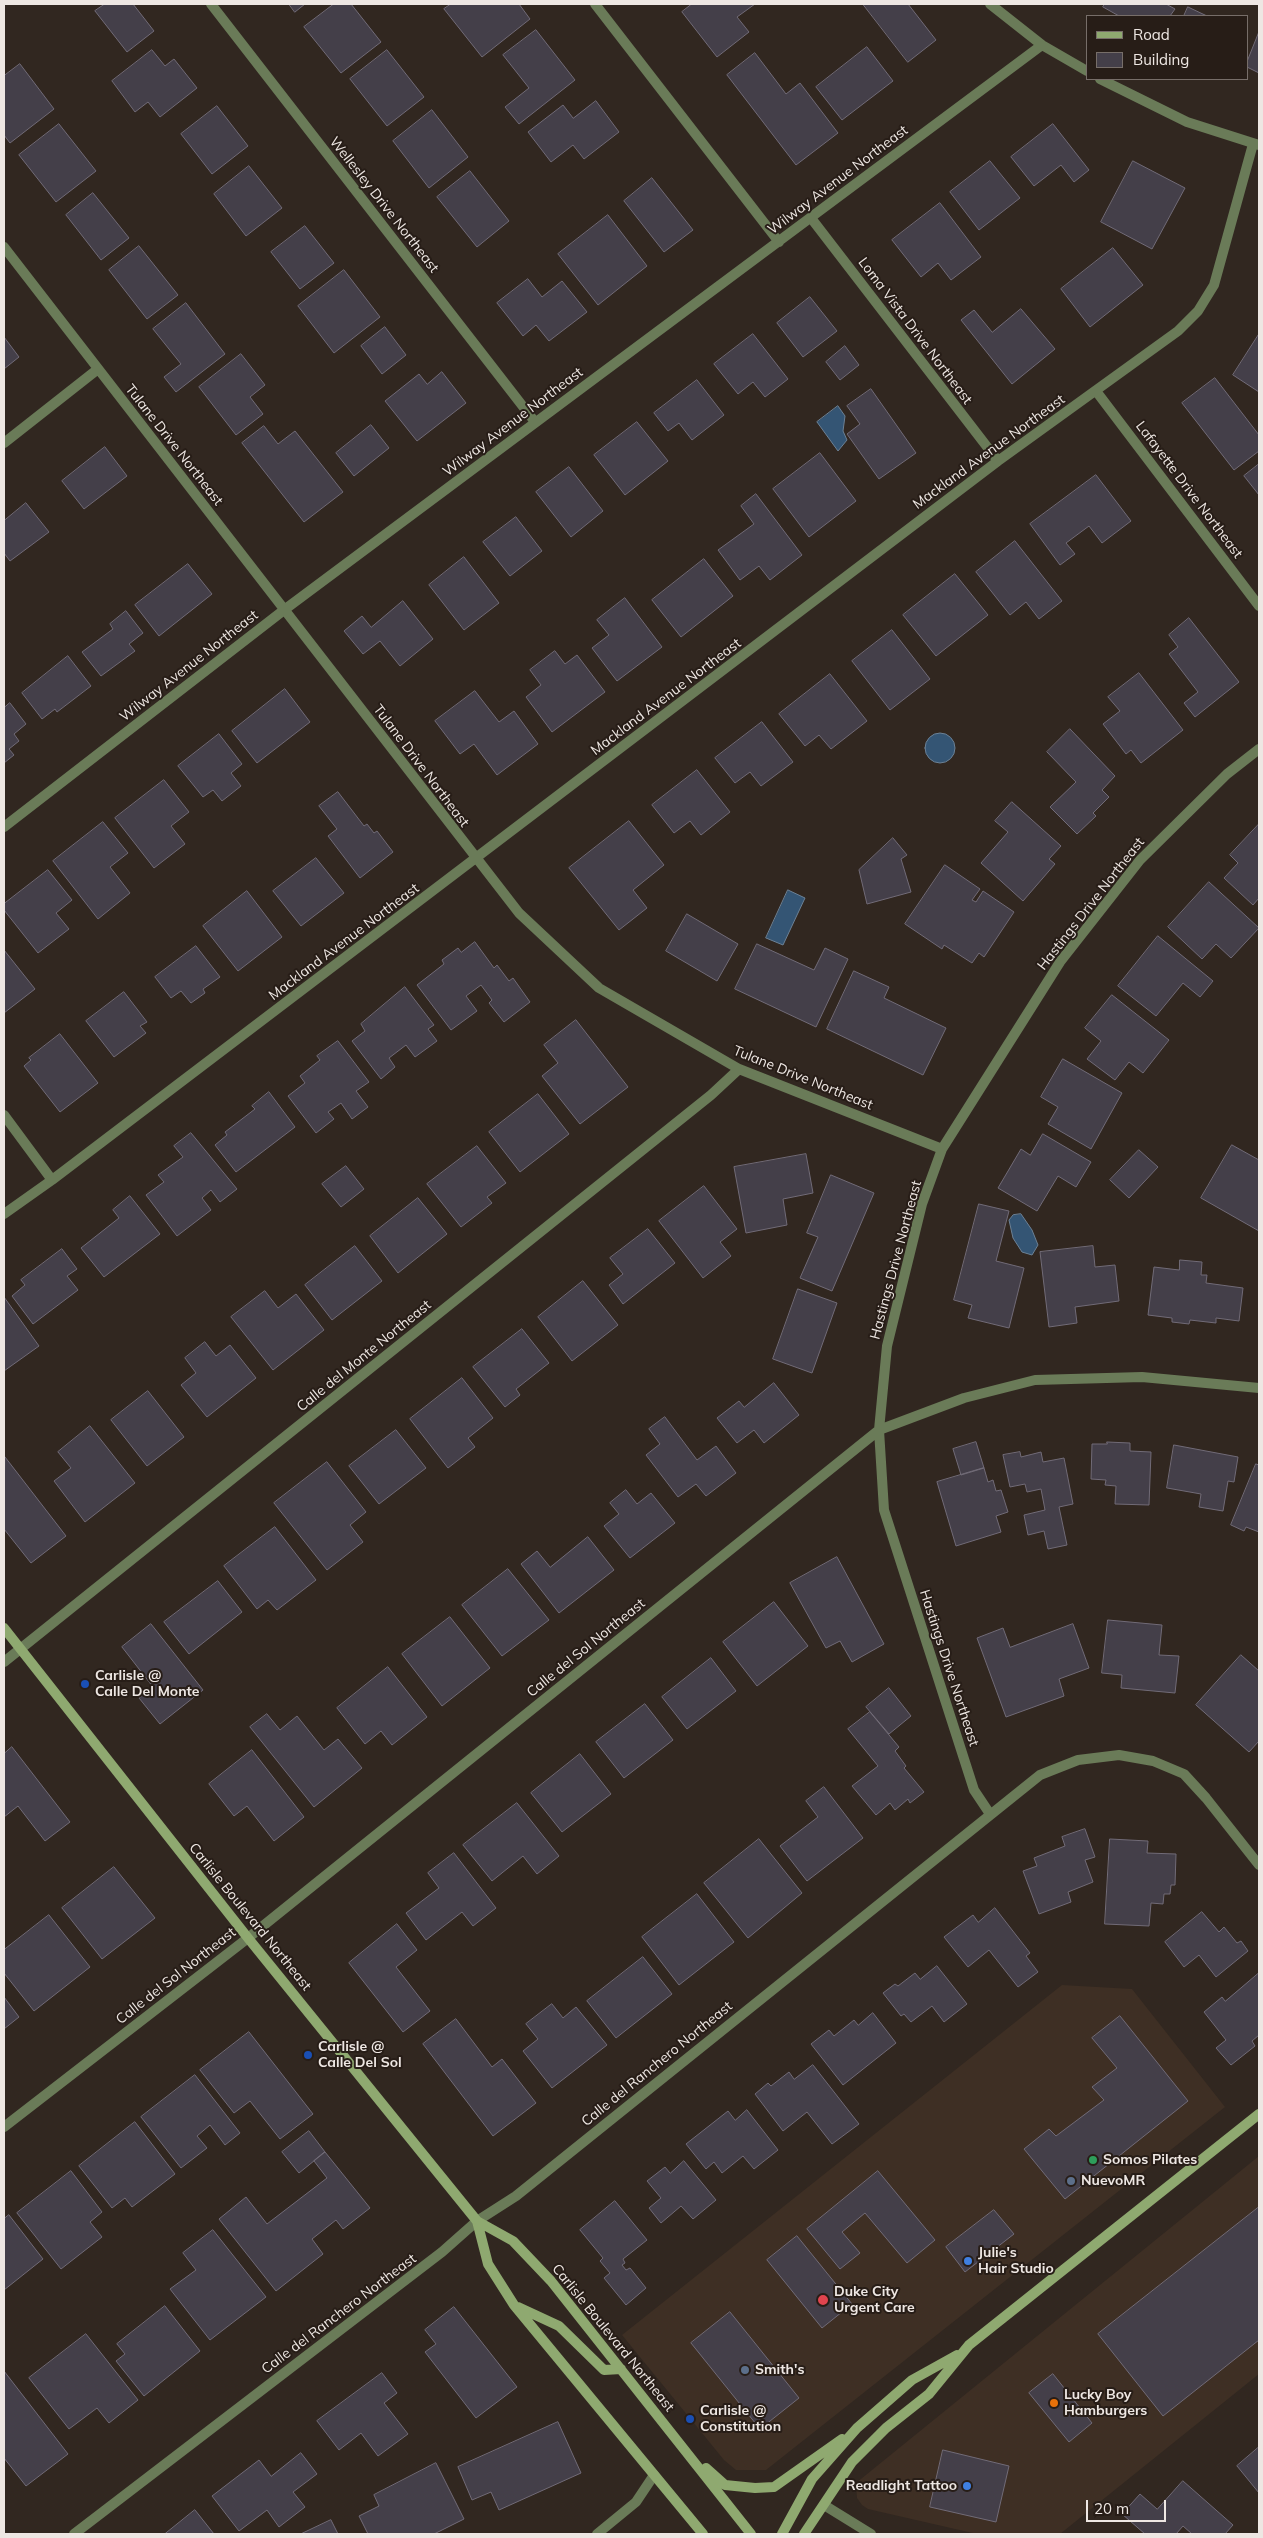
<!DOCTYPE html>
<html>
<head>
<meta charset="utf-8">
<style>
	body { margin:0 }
	#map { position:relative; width:1263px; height:2538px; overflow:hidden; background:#312720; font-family:Mulish,sans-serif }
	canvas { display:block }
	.frame { position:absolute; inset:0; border:5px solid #eee7e3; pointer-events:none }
	.legend { position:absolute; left:1086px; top:15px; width:162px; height:65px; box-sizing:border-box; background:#271d17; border:1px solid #776e69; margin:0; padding:6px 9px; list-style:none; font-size:15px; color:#eee7e3 }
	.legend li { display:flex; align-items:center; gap:10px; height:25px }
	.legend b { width:25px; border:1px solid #776e69 }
	.scale { position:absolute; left:1086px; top:2500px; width:80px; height:22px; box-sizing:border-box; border:2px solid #eee7e3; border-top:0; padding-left:6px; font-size:15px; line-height:18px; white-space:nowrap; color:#eee7e3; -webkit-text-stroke:4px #271d17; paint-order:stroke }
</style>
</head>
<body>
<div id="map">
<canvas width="1263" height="2538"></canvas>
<div class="frame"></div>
<ul class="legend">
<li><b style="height:6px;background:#8fa970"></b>Road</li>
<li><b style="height:14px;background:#443f49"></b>Building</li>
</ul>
<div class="scale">20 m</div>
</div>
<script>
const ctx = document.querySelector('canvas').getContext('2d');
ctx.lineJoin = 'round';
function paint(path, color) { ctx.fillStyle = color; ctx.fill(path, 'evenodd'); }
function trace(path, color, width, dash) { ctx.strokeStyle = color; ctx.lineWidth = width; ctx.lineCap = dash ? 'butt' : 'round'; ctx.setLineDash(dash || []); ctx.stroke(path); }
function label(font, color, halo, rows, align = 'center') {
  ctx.font = font + ' Mulish,sans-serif'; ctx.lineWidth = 4; ctx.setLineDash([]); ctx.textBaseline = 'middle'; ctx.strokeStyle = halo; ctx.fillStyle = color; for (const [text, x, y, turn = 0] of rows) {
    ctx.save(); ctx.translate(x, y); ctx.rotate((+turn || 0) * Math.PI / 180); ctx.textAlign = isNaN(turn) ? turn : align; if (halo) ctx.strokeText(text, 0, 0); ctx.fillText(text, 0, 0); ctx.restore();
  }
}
paint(new Path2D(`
	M1062,1985L1132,1989L1225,2107L766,2470H736L724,2460L622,2335Z
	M1259,2156V2374L1060,2534H977L868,2509L862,2505L857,2498L856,2483Z`), '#3e2f24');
const water = new Path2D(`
	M838,406L845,416L843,431L847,440L838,451L817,422Z
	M925 748a15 15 0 1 1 30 0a15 15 0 1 1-30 0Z
	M788,890L805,898L783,945L766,938Z
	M1021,1214L1032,1230L1038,1245L1032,1255L1022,1252L1013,1238L1009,1220L1013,1215Z`);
paint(water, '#345574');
trace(water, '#6c8195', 1);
const building = new Path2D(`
	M105,4H133L154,31L127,52L95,11Z
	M289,4H305L295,12Z
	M334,4H351L381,42L341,73L304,27Z
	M451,4H519L530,19L482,57L444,9Z
	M692,4H755L737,17L749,32L717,57L682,12Z
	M863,4H908L936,40L908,62Z
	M1105,4H1166L1175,9L1170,16H1119L1103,7Z
	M1188,7L1207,16H1184Z
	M536,30L575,80L519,124L505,107L529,88L503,55Z
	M1259,32V73L1247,67V62Z
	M867,47L893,81L842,120L816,87Z
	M152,50L165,66L174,59L197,88L160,117L148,102L135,112L112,81Z
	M387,50L424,97L387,126L350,79Z
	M755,53L786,94L800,83L838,133L796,165L727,75Z
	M20,64L54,109L10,143L4,135V76Z
	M596,101L619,132L584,159L573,145L551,162L528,132L563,105L573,118Z
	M217,106L248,146L212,174L181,134Z
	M432,110L468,157L429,188L393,141Z
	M59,124L96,171L56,202L19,155Z
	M1053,124L1089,170L1074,182L1061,165L1034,186L1011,157Z
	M990,161L1020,198L979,230L950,192Z
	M1133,161L1185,188L1152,249L1101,222Z
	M249,166L282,208L246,236L214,194Z
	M470,171L509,221L477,247L437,197Z
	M652,178L693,230L664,252L624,201Z
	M93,193L129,238L101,260L66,215Z
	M940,203L981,257L951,280L938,263L921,277L892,240Z
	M608,215L647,266L598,305L558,254Z
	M305,226L334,263L300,289L271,252Z
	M139,246L178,295L147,319L109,270Z
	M1113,248L1143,285L1090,327L1061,289Z
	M344,270L380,317L334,353L298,306Z
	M528,279L542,297L562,281L587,312L549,341L536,325L523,336L497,303Z
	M810,297L837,331L803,357L777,323Z
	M186,303L225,354L176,392L164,377L181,364L153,329Z
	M1021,309L1055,349L1012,384L961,320L974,310L992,332Z
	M385,327L406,355L382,374L361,346Z
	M753,334L788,379L765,397L753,382L738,394L714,364Z
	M1259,334V392L1233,375Z
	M4,337L19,357L4,369Z
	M845,346L859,365L840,380L826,362Z
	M241,354L265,385L250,397L263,414L236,435L199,387Z
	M442,372L466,403L417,441L385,401L419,374L427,384Z
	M1215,378L1259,435V451L1234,470L1182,403Z
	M697,380L724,415L692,440L679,423L668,431L654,413Z
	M871,389L916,453L879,479L847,434L860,424L847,406Z
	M637,422L668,461L625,495L594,455Z
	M371,425L389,448L354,476L336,453Z
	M264,426L278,444L295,431L343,492L304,522L242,443Z
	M105,447L127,476L84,509L62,481Z
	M820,453L856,501L809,537L773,489Z
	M1259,464V495L1244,476Z
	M569,467L603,511L571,537L536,492Z
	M1096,475L1131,521L1102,543L1089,526L1066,543L1075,554L1060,565L1030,524Z
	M756,494L802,555L770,580L759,566L740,580L718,550L754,524L741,506Z
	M26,503L49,532L10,561L4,553V521Z
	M516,517L542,551L510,576L483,542Z
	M1015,541L1062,601L1039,619L1026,602L1010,615L976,572Z
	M464,557L499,603L464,630L429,585Z
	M704,559L733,596L681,637L652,600Z
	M188,564L212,594L159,636L135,605Z
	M955,574L988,615L936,656L903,615Z
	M625,598L662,647L617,681L592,648L609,635L597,620Z
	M403,601L433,639L400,666L380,641L363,654L344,631L362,616L371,627Z
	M126,611L143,633L129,644L135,651L101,676L82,652L113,629L110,624Z
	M1189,618L1239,682L1195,717L1184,703L1198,692L1169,654L1178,647L1169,635Z
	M892,630L930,679L890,710L852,661Z
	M555,651L565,664L577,655L605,692L552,732L526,697L541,685L530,670Z
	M68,656L91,686L57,712L55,709L42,719L22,693Z
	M1139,673L1183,730L1141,763L1131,750L1126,754L1103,724L1120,711L1108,697Z
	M830,674L867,721L831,749L819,735L805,746L779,714Z
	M285,689L310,722L257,763L232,731Z
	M475,691L499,722L514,711L538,744L497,775L474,744L460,754L435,721Z
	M10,703L26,724L14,734L19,741L9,749L14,755L4,763V708Z
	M762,722L793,762L761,786L750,772L735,783L715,758Z
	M1070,729L1115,776L1102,790L1109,797L1093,813L1096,816L1077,834L1050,807L1076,782L1047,752Z
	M219,734L242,764L231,773L241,786L222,801L213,790L203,797L178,766Z
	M697,770L730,812L701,835L690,821L674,833L652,805Z
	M164,780L189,812L171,826L185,844L154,868L115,818Z
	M338,792L364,826L367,824L374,833L377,831L393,852L360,878L328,836L337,829L319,806Z
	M1012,802L1061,846L1049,859L1055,864L1023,901L981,863L1008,832L995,821Z
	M629,821L664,865L633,890L647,908L619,930L569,868Z
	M103,822L128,853L110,867L130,893L98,919L53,861Z
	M1259,824V898L1253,905L1224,878L1238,863L1230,855Z
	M893,838L907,855L901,859L911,892L867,904L859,870Z
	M316,858L344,893L301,926L273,891Z
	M945,865L980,889L972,900L976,902L983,891L1014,912L984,957L979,953L972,963L944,945L942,949L905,924Z
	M48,870L72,900L56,913L69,929L38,953L4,910V904Z
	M1209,882L1259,928L1231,958L1216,944L1202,959L1168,927Z
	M247,891L282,937L238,971L203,926Z
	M687,914L738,944L717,981L666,951Z
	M1158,936L1213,981L1200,997L1183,983L1156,1016L1118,986Z
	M475,942L494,968L497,965L509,981L513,978L530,1002L504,1022L489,1003L492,1000L481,985L466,996L477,1011L451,1030L417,985L444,964L442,960L458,948L461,952Z
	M757,944L814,970L825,948L848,959L816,1027L735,989Z
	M196,946L220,977L203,989L205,993L191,1003L181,991L171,998L155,977Z
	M4,950L35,989L4,1013Z
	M854,971L889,987L884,998L946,1028L923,1075L827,1029Z
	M405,987L434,1025L428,1029L437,1041L415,1057L406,1045L389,1058L395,1067L381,1079L352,1041L365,1031L361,1024Z
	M124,992L147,1022L140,1026L146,1033L114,1057L86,1021Z
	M1112,995L1169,1040L1143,1073L1129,1062L1115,1080L1087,1059L1101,1041L1085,1028Z
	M576,1020L628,1087L580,1124L542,1076L558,1063L544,1045Z
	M60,1034L98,1083L60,1112L24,1066L31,1060L29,1058Z
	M338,1041L369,1082L356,1091L368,1107L352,1119L341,1103L328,1112L334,1119L316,1133L288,1096L305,1083L300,1076L320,1060L317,1056Z
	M1063,1059L1122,1093L1091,1149L1048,1124L1058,1107L1041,1097Z
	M269,1092L295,1127L236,1172L215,1145L227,1135L225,1132L255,1109L252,1106Z
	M538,1094L569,1134L520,1172L489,1132Z
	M191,1133L237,1189L220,1202L211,1190L202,1198L211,1210L177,1236L146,1195L164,1182L158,1175L183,1157L174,1146Z
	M1043,1134L1091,1162L1076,1187L1058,1176L1037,1211L998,1188L1021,1149L1030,1155Z
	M1232,1145L1259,1160V1231L1201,1198Z
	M477,1146L506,1183L487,1197L492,1203L461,1227L427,1184Z
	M1139,1150L1158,1167L1129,1198L1110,1180Z
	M806,1154L813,1193L783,1199L787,1225L746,1233L734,1167Z
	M346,1166L364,1189L341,1207L322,1184Z
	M831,1175L874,1193L832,1291L800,1278L818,1237L807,1233Z
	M704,1186L737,1229L720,1242L731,1256L703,1278L659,1221Z
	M130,1196L160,1234L104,1277L81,1248L119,1218L113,1210Z
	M418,1198L447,1234L398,1273L370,1236Z
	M979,1204L1009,1211L996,1261L1024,1268L1009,1328L968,1318L972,1305L954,1300Z
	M648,1229L675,1263L623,1304L609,1285L623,1274L610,1258Z
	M355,1246L382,1281L332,1320L305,1285Z
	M1093,1246L1095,1267L1115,1265L1119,1301L1075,1307L1077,1323L1049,1327L1040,1252Z
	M62,1249L77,1269L67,1276L78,1290L33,1324L12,1296L25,1285L21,1280Z
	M1180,1260L1202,1262L1201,1275H1207L1206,1283L1243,1288L1239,1321L1216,1318V1323L1190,1320L1189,1324L1172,1322V1318L1148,1315L1154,1267L1179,1270Z
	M583,1281L618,1325L572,1361L538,1317Z
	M798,1289L837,1303L812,1373L773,1359Z
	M265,1291L278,1308L296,1294L324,1330L273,1370L231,1317Z
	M4,1297L39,1346L4,1371Z
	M522,1329L549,1363L516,1389L520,1395L505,1407L473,1367Z
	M205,1342L216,1356L230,1345L256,1378L207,1417L181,1385L196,1373L185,1358Z
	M462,1378L493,1418L468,1438L475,1447L448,1468L410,1419Z
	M774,1383L799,1415L764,1443L754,1430L737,1443L717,1418L739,1401L744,1407Z
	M148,1391L184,1437L147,1466L111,1420Z
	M665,1417L697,1460L716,1446L736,1473L706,1496L696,1484L678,1497L646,1455L660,1444L649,1429Z
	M90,1426L135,1483L85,1522L54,1481L71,1468L58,1452Z
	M396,1430L426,1468L379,1504L349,1466Z
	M976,1442L984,1468L961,1475L953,1449Z
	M1107,1442L1130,1443V1451L1151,1452L1149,1505L1115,1504L1116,1486L1105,1485L1106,1480L1091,1479L1092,1444H1107Z
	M1174,1445L1238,1457L1234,1482L1228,1481L1223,1511L1199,1507L1201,1494L1167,1488Z
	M1020,1452L1021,1457L1041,1452L1043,1462L1064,1458L1073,1504L1059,1507L1067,1545L1048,1549L1044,1531L1028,1535L1024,1515L1045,1510L1041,1489L1027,1492L1025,1484L1010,1487L1003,1455Z
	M5,1457L66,1536L31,1563L4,1529Z
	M327,1462L366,1512L350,1525L363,1542L327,1570L274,1503Z
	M1256,1464L1259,1465V1532L1246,1527L1244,1531L1231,1525Z
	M984,1468L988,1482L993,1480L996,1491L1001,1490L1008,1512L996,1516L1001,1532L956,1546L937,1482Z
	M626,1490L637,1504L651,1493L675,1523L630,1558L604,1526L619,1514L610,1503Z
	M275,1527L316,1580L277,1610L268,1600L257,1609L224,1566Z
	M588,1537L614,1570L559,1613L521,1564L537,1551L550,1567Z
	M837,1557L884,1644L852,1662L840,1641L826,1648L790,1583Z
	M508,1569L549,1620L502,1656L462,1605Z
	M218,1581L242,1612L189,1654L164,1622Z
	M774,1602L808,1646L757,1686L723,1642Z
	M450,1617L490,1668L442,1706L402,1654Z
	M1108,1620L1162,1625L1159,1655L1179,1656L1175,1693L1121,1688L1122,1675L1102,1673Z
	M151,1624L203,1690L160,1724L139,1698L153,1687L122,1647Z
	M1073,1624L1089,1668L1059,1679L1064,1696L1006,1717L977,1638L1003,1628L1010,1647Z
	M1241,1655L1259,1671V1741L1249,1752L1196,1705Z
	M711,1658L736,1691L687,1729L662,1697Z
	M388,1667L427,1717L392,1745L381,1731L365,1744L337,1708Z
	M889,1688L911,1716L889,1734L866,1707Z
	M645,1704L673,1740L624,1778L596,1742Z
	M870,1712L899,1747L895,1751L906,1766L904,1768L924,1792L910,1803L908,1799L895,1810L890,1803L876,1815L852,1786L878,1766L848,1729Z
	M267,1714L280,1730L297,1716L324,1750L338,1739L362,1768L314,1807L250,1727Z
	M12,1747L70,1822L45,1841L18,1806L4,1817V1754Z
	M252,1750L304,1817L274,1841L247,1806L234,1816L209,1784Z
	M580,1754L611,1794L562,1832L531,1793Z
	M824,1787L863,1838L807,1881L780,1846L818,1817L806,1801Z
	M517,1803L559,1856L537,1874L523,1856L492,1881L463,1845Z
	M1085,1829L1095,1857L1085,1860L1093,1882L1068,1892L1071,1902L1039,1914L1023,1871L1037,1866L1034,1858L1065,1846L1062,1837Z
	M759,1839L802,1893L748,1938L704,1883Z
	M1110,1839L1148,1841L1147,1853L1176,1854L1175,1885H1171L1170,1894H1164L1163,1904L1151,1903L1149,1926L1105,1924Z
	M454,1853L496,1908L473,1926L462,1912L426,1940L406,1913L439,1888L428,1873Z
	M114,1867L155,1918L102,1959L62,1908Z
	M697,1894L734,1942L679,1985L642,1937Z
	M995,1908L1030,1953L1026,1956L1038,1972L1018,1987L989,1950L968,1967L944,1937L973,1915L978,1922Z
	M1202,1912L1219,1932L1224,1927L1237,1943L1241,1941L1248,1951L1216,1977L1199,1955L1184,1967L1165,1942Z
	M49,1915L90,1967L34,2011L4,1973V1950Z
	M397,1924L417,1950L396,1967L430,2011L403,2032L349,1963Z
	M643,1957L672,1994L616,2038L587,2001Z
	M937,1966L967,2004L944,2022L932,2006L911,2022L904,2014L901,2016L883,1993L895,1984L898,1986L915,1973L920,1979Z
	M1259,1973V2035L1252,2041L1255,2046L1231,2065L1216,2048L1226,2040L1204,2012L1222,1997L1225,2001Z
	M4,1997L19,2017L4,2029Z
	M552,2004L563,2018L576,2007L607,2045L552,2088L523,2051L538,2039L526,2024Z
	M873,2013L896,2043L843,2085L811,2044L829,2030L834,2036L854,2020L858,2025Z
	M1120,2016L1188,2101L1065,2199L1024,2149L1049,2129L1056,2136L1104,2100L1092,2087L1117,2068L1092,2038Z
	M456,2019L492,2067L502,2059L536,2103L493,2136L423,2044Z
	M249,2032L313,2114L280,2139L250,2101L234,2113L200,2070Z
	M813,2065L859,2124L832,2144L807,2112L783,2131L755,2094L768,2083L771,2086L789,2072L794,2079Z
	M195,2075L240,2133L225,2145L210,2125L197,2136L207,2148L181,2168L141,2117Z
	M747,2110L778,2150L754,2169L743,2156L722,2173L714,2162L706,2169L686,2144L728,2111L735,2120Z
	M135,2122L175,2174L132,2207L125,2198L112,2208L79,2166Z
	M309,2131L325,2152L299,2173L282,2152Z
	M325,2152L370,2208L343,2229L336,2220L312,2239L323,2254L276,2291L219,2219L246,2197L267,2224L327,2178L314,2161Z
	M684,2161L716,2200L693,2219L681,2206L661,2223L649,2208L661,2198L647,2181L665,2167L670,2173Z
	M71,2171L102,2212L90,2222L102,2237L61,2269L17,2213Z
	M878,2171L935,2240L907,2263L865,2213L842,2232L860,2253L840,2269L807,2229Z
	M615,2201L647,2240L623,2259L625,2263L622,2265L626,2270L630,2268L646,2288L626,2305L604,2278L610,2273L600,2261L603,2258L580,2230Z
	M1259,2207V2340L1163,2416L1098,2334Z
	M994,2210L1014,2234L965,2272L946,2247Z
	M9,2215L43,2259L4,2290V2219Z
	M213,2230L266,2297L210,2340L170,2289L196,2270L183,2253Z
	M797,2236L852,2304L822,2328L767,2260Z
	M165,2306L200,2351L144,2396L116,2361L125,2354L117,2344Z
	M454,2307L517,2387L476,2418L425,2352L436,2344L425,2330Z
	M730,2312L799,2398L760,2429L691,2343Z
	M86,2334L138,2400L109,2423L97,2408L69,2429L29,2378Z
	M4,2371L68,2454L26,2486L4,2458Z
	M382,2373L397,2393L384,2403L408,2434L378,2456L361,2433L339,2450L317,2421Z
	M1053,2374L1092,2423L1069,2442L1029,2393Z
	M558,2422L581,2473L499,2510L491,2492L472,2500L458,2467Z
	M1259,2447V2493L1237,2466Z
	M943,2450L1009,2466L996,2522L930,2507Z
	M301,2453L317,2474L293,2492L305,2507L279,2527L267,2510L239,2531L212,2496L259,2460L271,2476Z
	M436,2463L464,2519L434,2534H368L359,2516L379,2506L374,2495Z
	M1183,2481L1233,2525L1225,2534H1192L1183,2526L1176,2534H1145L1122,2514L1140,2494L1157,2509Z
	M195,2510L214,2534H165Z
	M331,2520L338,2534H301Z`);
paint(building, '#443f49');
trace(building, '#716b77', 1);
trace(new Path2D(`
	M211,4L535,422
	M595,4L779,242
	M990,4L1042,45L1087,71
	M1100,79L1187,122L1259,145
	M811,218L998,461
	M4,247L519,913L599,988L739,1069L942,1149
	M1096,391L1259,606
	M4,443L98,369
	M4,827L284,610L1042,45
	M4,1115L52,1180
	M4,1214L52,1180L998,461L1178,331L1198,311L1214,285L1253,144
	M4,1662L711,1095L739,1069
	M990,1814L974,1790L884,1510L879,1430L887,1346L922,1204L942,1149L1060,962L1140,860L1227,774L1259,749
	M4,2127L248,1938L879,1430L964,1398L1035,1380L1142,1377L1259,1388
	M824,2505L871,2534
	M74,2534L442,2252L477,2221L516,2196L1040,1775L1078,1760L1119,1755L1153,1761L1184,1774L1206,1798L1259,1865
	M597,2534L636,2502L654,2475`), '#6a7b58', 10);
trace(new Path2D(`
	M4,1628L248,1938L477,2221L513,2241L551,2281L751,2534
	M477,2221L488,2264L514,2305L703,2534
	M518,2307L559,2326L604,2370L621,2369
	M706,2468L725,2485L755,2488L774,2487L842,2439
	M782,2534L812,2479L857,2428L912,2380L957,2355
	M804,2534L852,2462L886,2428L929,2394L969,2345L1259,2114`), '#8fa970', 10);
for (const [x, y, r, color] of [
	[85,1684,5,"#1a4fb4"],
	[308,2055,5,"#1a4fb4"],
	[1093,2160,5,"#2e9e5b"],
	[1071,2181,5,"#5c6f8a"],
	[968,2261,5,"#3f7fe0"],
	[823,2300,6,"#e0444e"],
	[745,2370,5,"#5c6f8a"],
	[1054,2403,5,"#e8710a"],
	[690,2419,5,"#1a4fb4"],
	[967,2486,5,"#3f7fe0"]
]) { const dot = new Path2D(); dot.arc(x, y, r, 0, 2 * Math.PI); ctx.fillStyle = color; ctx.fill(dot); trace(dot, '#271d17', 2); }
label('14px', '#eee7e3', '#271d17', [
	["Wilway Avenue Northeast",838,180,-37],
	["Wellesley Drive Northeast",384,205,52],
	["Loma Vista Drive Northeast",915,331,53],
	["Wilway Avenue Northeast",513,422,-37],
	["Tulane Drive Northeast",174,445,52],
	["Mackland Avenue Northeast",989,452,-36],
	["Lafayette Drive Northeast",1189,490,53],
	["Wilway Avenue Northeast",189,666,-38],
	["Mackland Avenue Northeast",666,697,-37],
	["Tulane Drive Northeast",421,766,53],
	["Hastings Drive Northeast",1091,904,-52],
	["Mackland Avenue Northeast",344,942,-37],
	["Tulane Drive Northeast",803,1078,22],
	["Hastings Drive Northeast",896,1260,-75],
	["Calle del Monte Northeast",364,1356,-39],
	["Calle del Sol Northeast",586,1648,-39],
	["Hastings Drive Northeast",949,1668,72],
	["Carlisle Boulevard Northeast",250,1917,51],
	["Calle del Sol Northeast",176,1976,-38],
	["Calle del Ranchero Northeast",657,2064,-39],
	["Calle del Ranchero Northeast",339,2314,-37],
	["Carlisle Boulevard Northeast",613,2338,51]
]);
label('bold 14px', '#eee7e3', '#271d17', [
	["Carlisle @",95,1676],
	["Calle Del Monte",95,1692],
	["Carlisle @",318,2047],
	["Calle Del Sol",318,2063],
	["Somos Pilates",1103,2160],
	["NuevoMR",1081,2181],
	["Julie's",978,2253],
	["Hair Studio",978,2269],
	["Duke City",834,2292],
	["Urgent Care",834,2308],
	["Smith's",755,2370],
	["Lucky Boy",1064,2395],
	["Hamburgers",1064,2411],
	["Carlisle @",700,2411],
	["Constitution",700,2427],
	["Readlight Tattoo",957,2486,"right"]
], 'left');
</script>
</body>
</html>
